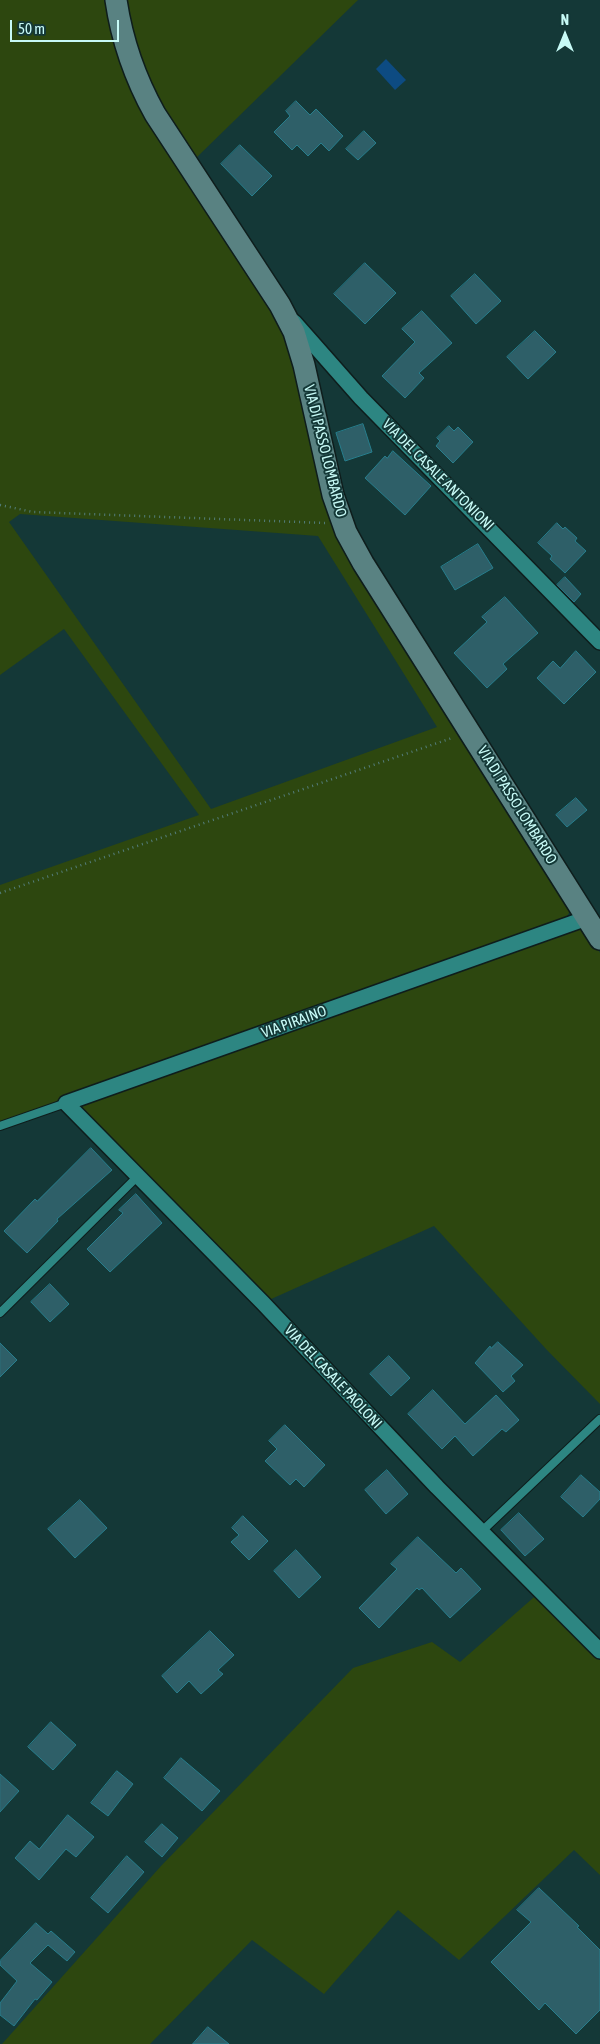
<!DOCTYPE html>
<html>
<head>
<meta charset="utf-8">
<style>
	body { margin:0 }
	#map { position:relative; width:600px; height:2044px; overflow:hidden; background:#143837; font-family:"Asap Condensed",sans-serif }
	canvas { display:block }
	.north { position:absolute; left:540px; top:10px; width:50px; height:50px; -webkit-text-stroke:4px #143837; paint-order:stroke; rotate:0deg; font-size:14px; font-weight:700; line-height:20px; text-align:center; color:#c7faf6 }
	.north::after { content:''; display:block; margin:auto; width:18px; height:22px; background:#c7faf6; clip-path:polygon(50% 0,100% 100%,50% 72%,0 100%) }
	.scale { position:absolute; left:10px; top:20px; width:109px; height:22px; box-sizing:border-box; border:2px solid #c7faf6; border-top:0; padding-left:6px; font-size:15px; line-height:18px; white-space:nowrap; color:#c7faf6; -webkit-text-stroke:4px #143837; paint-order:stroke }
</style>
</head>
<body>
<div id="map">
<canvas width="600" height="2044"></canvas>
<div class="north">N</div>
<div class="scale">50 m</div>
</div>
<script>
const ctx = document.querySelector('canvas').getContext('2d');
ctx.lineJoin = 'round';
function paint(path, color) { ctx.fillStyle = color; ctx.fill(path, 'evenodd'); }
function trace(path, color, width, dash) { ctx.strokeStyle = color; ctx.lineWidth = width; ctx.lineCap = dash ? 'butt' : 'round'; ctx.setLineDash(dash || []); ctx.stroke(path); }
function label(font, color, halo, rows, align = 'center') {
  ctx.font = font + ' "Asap Condensed",sans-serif'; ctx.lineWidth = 4; ctx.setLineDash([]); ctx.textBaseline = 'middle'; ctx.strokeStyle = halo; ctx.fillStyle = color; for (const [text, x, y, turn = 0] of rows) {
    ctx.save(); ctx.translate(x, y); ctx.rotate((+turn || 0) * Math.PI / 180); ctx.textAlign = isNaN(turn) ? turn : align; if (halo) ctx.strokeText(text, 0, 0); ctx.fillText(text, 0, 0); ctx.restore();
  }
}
paint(new Path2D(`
	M0,0H109L114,32L285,329L325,492L570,902V911L566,918L0,1126V885L199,815L64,629L0,675ZM20,514L318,536L437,727L211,809L9,522Z
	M124,0H358L195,159L173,124L138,62Z
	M585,925L600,953V1404L546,1349L434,1226L269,1300L82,1109L83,1103Z
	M541,1591L600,1651V1875L574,1850L459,1960L398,1910L324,1994L252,1940L150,2044H2L161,1866L353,1668L432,1642L460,1662Z`), '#2d470f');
paint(new Path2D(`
	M386,59L406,80L395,90L376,69Z`), '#0d4b82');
const building = new Path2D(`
	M296,101L310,115L316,109L343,136L329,151L321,143L308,156L297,145L292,150L274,132L290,116L286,111Z
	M364,131L376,143L358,160L346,149Z
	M240,145L272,176L252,196L221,164Z
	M365,263L396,293L365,324L334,294Z
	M475,274L501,301L476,324L451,296Z
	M422,311L452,343L419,373L424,378L405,398L382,376L415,342L402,329Z
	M535,331L556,352L528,379L507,357Z
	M363,424L372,452L345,461L336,433Z
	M449,426L454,431L458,427L473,442L453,463L436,446L440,441L437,438Z
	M393,451L431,486L405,515L365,478L385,456L387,458Z
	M557,523L563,529L565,527L577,538L575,541L586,551L565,573L550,559L552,556L538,543Z
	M478,544L493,568L455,590L441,567Z
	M565,577L581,594L574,602L557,585Z
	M505,597L538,633L503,664L507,669L487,688L454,653L487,622L482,617Z
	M576,651L596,672L564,704L537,678L553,661L560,668Z
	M576,798L587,810L567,827L556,815Z
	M91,1148L112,1170L57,1219L58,1221L27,1253L4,1231L35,1199L37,1201Z
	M136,1194L162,1223L110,1272L87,1249L123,1213L119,1210Z
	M50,1284L69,1304L50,1322L31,1302Z
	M498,1342L523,1365L511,1376L515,1381L503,1392L475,1363L490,1346L491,1348Z
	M0,1343L17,1360L0,1377Z
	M389,1356L410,1378L391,1396L370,1374Z
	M433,1390L465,1424L496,1395L519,1420L506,1432L502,1429L473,1456L455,1436L442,1449L408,1414Z
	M285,1425L325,1465L304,1487L296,1479L290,1485L265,1461L277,1449L269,1441Z
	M387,1470L408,1494L386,1514L365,1490Z
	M581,1475L600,1492V1499L583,1517L561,1497Z
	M80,1500L107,1528L75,1558L48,1529Z
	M519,1513L544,1539L525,1556L501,1530Z
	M243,1516L268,1541L249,1560L231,1542L239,1535L232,1528Z
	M418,1537L456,1573L461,1568L481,1589L450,1618L422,1588L419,1590L417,1588L379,1628L359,1608L397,1569L391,1564Z
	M296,1550L321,1577L299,1598L274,1571Z
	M210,1631L234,1655L218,1670L223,1674L201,1694L189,1681L177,1693L162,1676Z
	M51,1722L76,1745L53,1770L28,1747Z
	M181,1758L220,1791L202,1811L164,1778Z
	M117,1771L133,1784L108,1816L91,1803Z
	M0,1774L19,1791L0,1812Z
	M68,1815L94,1837L76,1857L66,1849L39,1880L15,1858L30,1841L39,1849Z
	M162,1824L178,1838L162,1857L145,1842Z
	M127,1856L144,1872L108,1913L91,1898Z
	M539,1888L579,1926L577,1927L600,1950V2010L576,2034L545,2003L539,2010L491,1962L531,1922L517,1910Z
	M36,1923L48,1934L51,1931L75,1952L67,1961L48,1945L30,1963L52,1982L37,2000L35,1999L14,2026L0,2015V2003L17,1981L0,1965V1961Z
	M208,2027L229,2044H193Z`);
paint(building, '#2e5f68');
trace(building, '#277e8d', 1);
const lane = new Path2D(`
	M0,1126L66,1103
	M0,1313L138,1176
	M482,1531L600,1419`);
const street = new Path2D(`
	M294,322L361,398L600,642
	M587,918L66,1103L263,1303L437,1487L600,1651`);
const secondary = new Path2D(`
	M116,0C122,41 135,78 155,114L280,305L294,332L304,365L333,495L346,532L363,563L600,939`);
trace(lane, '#0e1d1c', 10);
trace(street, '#0e1d1c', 18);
trace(secondary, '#0e1d1c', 24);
trace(new Path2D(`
	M0,505L33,512L325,523
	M0,893L452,738`), '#547e7b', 2.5, [1, 4]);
trace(lane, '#2d8682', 8);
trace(street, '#2d8682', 15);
trace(secondary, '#598282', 21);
label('15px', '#c7faf6', '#143837', [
	["VIA DI PASSO LOMBARDO",325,451,76],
	["VIA DEL CASALE ANTONIONI",438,475,45],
	["VIA DI PASSO LOMBARDO",517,805,58],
	["VIA PIRAINO",294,1022,-20],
	["VIA DEL CASALE PAOLONI",333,1377,47]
]);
</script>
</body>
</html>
